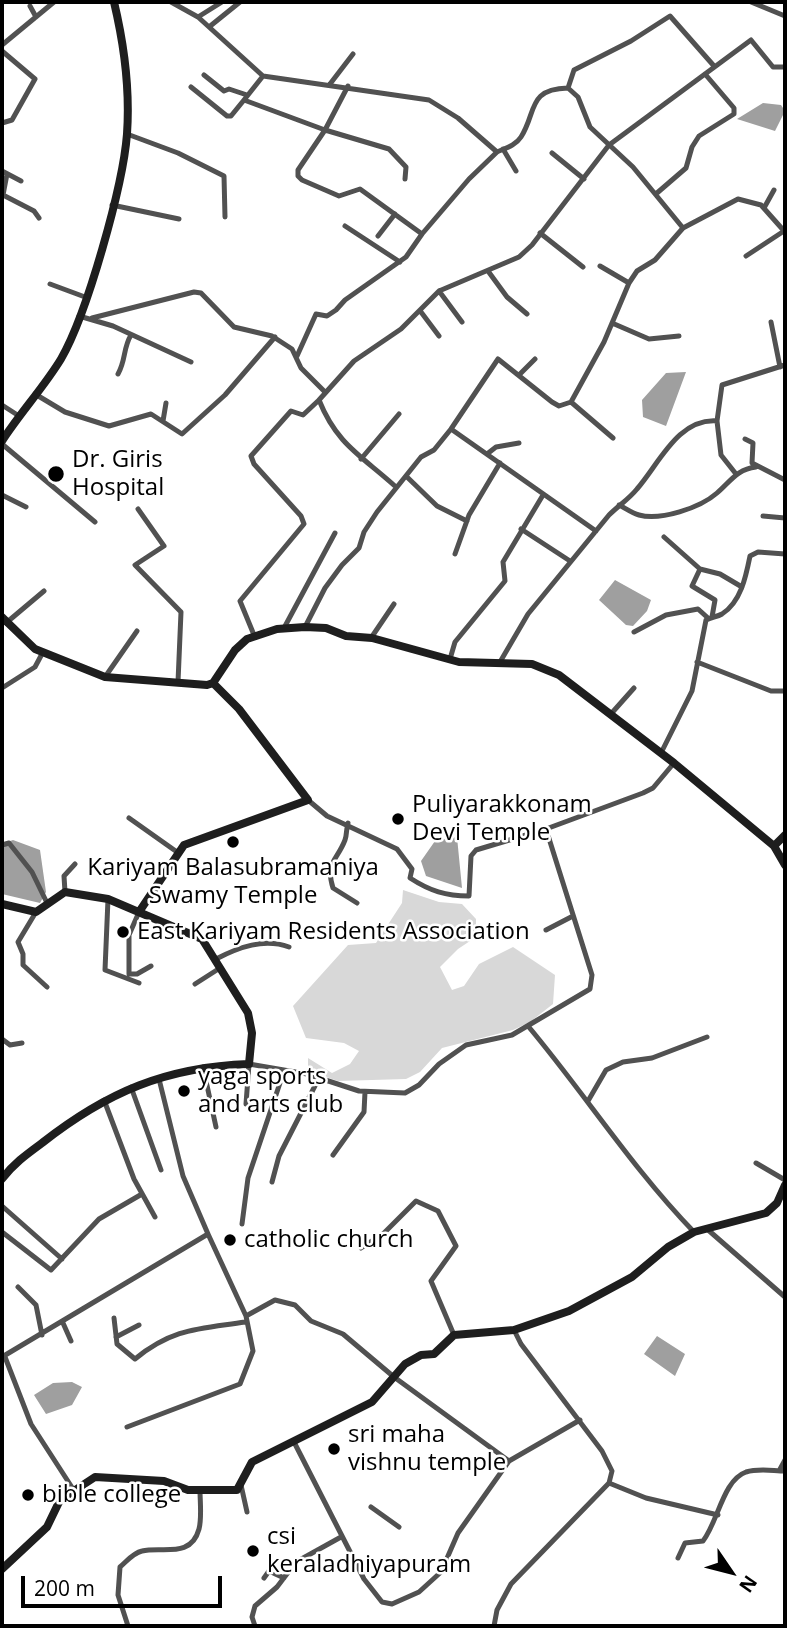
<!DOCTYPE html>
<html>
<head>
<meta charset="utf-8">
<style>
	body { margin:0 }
	#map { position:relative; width:787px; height:1628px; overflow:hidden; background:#fff; font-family:"Open Sans",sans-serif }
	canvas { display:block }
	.frame { position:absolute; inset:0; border:4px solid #000; pointer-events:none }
	.north { position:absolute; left:696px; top:1537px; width:70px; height:70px; -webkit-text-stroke:5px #fff; paint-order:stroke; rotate:125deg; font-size:19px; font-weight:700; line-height:28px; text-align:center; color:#000 }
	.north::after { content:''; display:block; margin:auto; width:24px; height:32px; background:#000; clip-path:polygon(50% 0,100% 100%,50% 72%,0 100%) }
	.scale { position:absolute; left:21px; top:1576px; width:201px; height:32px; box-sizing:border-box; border:4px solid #000; border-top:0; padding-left:9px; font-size:21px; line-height:24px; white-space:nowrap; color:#000; -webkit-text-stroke:5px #fff; paint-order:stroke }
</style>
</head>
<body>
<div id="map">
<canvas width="787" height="1628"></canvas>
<div class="frame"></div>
<div class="north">N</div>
<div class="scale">200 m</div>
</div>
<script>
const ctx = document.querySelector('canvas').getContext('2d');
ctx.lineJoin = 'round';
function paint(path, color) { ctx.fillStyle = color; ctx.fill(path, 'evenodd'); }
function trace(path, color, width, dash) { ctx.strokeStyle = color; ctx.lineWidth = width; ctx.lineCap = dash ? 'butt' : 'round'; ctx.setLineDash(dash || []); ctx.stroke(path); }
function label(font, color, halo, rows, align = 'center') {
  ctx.font = font + ' "Open Sans",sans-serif'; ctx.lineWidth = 5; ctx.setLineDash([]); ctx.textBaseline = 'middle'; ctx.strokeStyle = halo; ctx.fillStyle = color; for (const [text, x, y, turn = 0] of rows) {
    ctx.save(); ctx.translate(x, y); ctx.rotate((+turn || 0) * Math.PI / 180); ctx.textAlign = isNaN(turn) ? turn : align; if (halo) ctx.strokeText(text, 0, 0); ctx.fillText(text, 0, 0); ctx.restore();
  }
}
paint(new Path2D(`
	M403,890L439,902L462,904L476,919V937L458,949L440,967L452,990L464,986L479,964L513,947L555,975L553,1004L530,1022L513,1030L442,1048L420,1072L406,1079L338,1081L308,1071V1058L332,1073L350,1064L359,1051L344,1043L306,1038L293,1006L348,945L376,943L402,903Z`), '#d8d8d8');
paint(new Path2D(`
	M763,103L781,105L785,111L775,131L737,119Z
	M686,372L666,426L643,417L642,400L666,373Z
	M615,580L651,600L647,611L633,626L626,625L599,600Z
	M457,837L462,888L426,876L421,861L435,841Z
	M13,840L40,850L46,892L40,903L2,894V844Z
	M657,1336L685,1354L675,1376L644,1354Z
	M72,1382L82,1387L72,1405L46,1414L34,1395L53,1383Z`), '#9f9f9f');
trace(new Path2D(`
	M171,2L198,17L263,76L244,100L325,130L298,170V176L302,180L339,196L360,189L422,234L469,179L497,152
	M751,2L785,16
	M30,6L36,17
	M198,17L222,2
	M209,27L240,2
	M2,45L54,2
	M2,51L35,79L12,120L2,123
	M204,75L224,91L229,89L247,95
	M263,76L429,100L458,118L497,152C506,148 516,145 521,137C537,112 527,89 568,88L578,97L590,127L633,167L683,228L738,199L761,205L785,232
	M330,84L353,54
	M348,86L325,130L389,149L406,167L405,179
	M191,87L227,116H231L244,100
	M568,88L574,70L631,41L670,16L714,66
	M127,134L178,153L224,176L225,217
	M503,149L516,171
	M552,153L584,179
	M2,171L21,181
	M7,174L3,195L34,211L39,218
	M657,193L686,168L692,147L699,136L734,114V108L705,74
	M112,205L179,219
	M764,208L774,190
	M345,226L400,262
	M540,233L583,267
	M378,236L395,214
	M746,256L784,231
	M600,266L629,283
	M488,271L507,297L527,314
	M50,284L85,297
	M421,312L439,336
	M79,316L113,326L191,362
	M92,318L194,292L201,293L234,327L272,336L292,349L301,368L325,392
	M462,322L439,291L519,257L532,245L609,145L751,40L773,67H785
	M771,322L780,367
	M612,323L649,339L679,336
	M297,356L316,314L327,316L336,310L345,300L406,257L422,234
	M118,374C126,360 123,348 131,335
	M520,374L535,359
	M35,394L65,412L109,426L151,414L182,434L225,395L275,337
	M571,402L613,438
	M2,405L19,416
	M163,421L166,403
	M717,421L722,385L785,365
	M451,429L596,531
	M745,439L753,443L752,463L785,480
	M2,444L95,522
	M487,454L496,447L519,443
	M361,459L399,414
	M406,476L437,506L467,521
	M396,487C362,456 337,445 319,400L354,361L401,329L439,291
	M2,495L26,507
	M619,505C625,508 632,513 639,515C660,521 700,508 717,493C730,482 737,469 756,467
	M138,509L164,546L135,565L181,612L178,682
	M763,516L785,518
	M521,529L570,561
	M664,537L700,569L720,574L742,587
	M455,554L469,515L500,463
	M700,569L692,586L715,600L712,617
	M6,623L44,591
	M305,627L325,588L342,565L359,548L364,532L377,512L421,457L434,450L451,429L498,359L552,402L559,406L571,402L604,342L629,283L637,271L655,260L683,228
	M284,628L335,533
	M634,632L666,615L698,609L708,618
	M254,635L240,601L304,524L301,516L254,464L251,456L291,411L303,415L319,400
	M371,638L394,604
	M450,659L455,642L505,581L503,562L543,495
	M500,662L528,614L609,515C619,505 628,500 637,489C659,464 678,418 717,421L721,455L736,474
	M697,662L771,691H785
	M105,677L137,631
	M2,688L35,667L43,652
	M610,715L634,688
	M661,753L692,691L706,620C711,617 717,617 722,614C741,602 746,576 750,556L758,552L785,554
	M308,800L327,816L397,849L412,869L410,878C430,891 446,896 469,896L471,856L476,850L546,829L643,793L653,788L674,763
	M129,818L177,852
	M348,823C346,829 347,835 345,840C337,861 325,862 333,888L357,903
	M2,845L9,843L32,872L48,905
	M65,892L64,876L75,864
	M108,899L105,970L139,983
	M36,912L18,942L23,954V965L47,987
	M139,912L129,935V974H137L151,966
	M546,930L573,916
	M216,959C239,947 264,938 289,947
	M195,984L220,968
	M528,1026C585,1094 632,1168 694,1232
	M2,1039L10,1045L22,1043
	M203,1067L216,1127
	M131,1087L161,1170
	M104,1100L134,1179L155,1217
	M588,1101L606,1070L623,1062L652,1058L707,1037
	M246,1104L249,1064L307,1074L359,1091L405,1093L419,1085L439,1064L466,1045L512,1035L590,989L592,975L546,829
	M333,1155L364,1112L365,1092
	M756,1163L785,1180
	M272,1182L279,1156L319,1078
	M2,1206L62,1259
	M242,1224L248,1178L284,1071
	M707,1229L785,1297
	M2,1232L51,1270L99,1219L142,1194
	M208,1234L246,1316L275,1300L295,1305L311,1321L343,1334L394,1377L509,1461
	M361,1248L384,1233L416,1201L438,1211L456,1246L431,1281L454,1335
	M18,1287L36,1305L42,1335
	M114,1318L117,1344L135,1359C173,1328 199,1329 245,1322
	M63,1323L71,1341
	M116,1337L139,1325
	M2,1357L208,1234L183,1176L159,1079
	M5,1357L31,1424L73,1489
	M127,1427L240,1384L253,1351L246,1316
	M294,1442L364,1579L382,1602L392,1604L419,1592L441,1572L458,1533L509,1461L580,1420
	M779,1471L785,1460
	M609,1483L646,1498L718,1515
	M241,1485L247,1512
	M371,1507L399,1527
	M678,1558L685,1543L703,1541C718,1522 723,1480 746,1472C759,1468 773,1471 785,1471
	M264,1578L269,1571L284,1578
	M128,1626L118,1595L120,1567C127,1561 133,1553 142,1551C162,1546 191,1559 199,1529C202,1518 200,1502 200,1490
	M255,1626L252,1617L255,1606L277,1587L296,1562L341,1537
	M494,1626L497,1610L511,1584L609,1483L612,1471L602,1451L521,1344L514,1330`), '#515151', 5);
trace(new Path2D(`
	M2,441C20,413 44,387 61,359C87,314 123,186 127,134C130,91 124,44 114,2
	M2,617L35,649L105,677L207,685L213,683L235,650L247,639L277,629L305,627L326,628L346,636L372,638L459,662L532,664L559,675L674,763L774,846L785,865
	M774,846L785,835
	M2,904L36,912L65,892L108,899L202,939L248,1013L252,1033L249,1064C166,1067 107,1092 42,1143C27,1154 13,1164 2,1179
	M139,912L184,845L308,800L239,709L213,683
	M2,1569L47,1527L60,1500L95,1477L164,1481L188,1490H237L252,1462L372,1402L405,1364L421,1355L434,1354L454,1335L514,1330L569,1311L632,1277L668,1247L694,1232L766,1213L777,1203L785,1185`), '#1e1e1e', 8);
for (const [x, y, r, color] of [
	[56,474,9,"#000"],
	[398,819,7,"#000"],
	[233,842,7,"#000"],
	[123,932,7,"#000"],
	[184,1091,7,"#000"],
	[230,1240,7,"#000"],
	[334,1449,7,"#000"],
	[28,1495,7,"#000"],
	[253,1551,7,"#000"]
]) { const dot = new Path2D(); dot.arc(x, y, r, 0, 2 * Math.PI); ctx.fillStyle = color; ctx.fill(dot); trace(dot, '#fff', 2.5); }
label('24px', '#000', '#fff', [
	["Dr. Giris",72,460],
	["Hospital",72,488],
	["Puliyarakkonam",412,805],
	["Devi Temple",412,833],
	["Kariyam Balasubramaniya",233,868,"center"],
	["Swamy Temple",233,896,"center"],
	["East Kariyam Residents Association",137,932],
	["yaga sports",198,1077],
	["and arts club",198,1105],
	["catholic church",244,1240],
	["sri maha",348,1435],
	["vishnu temple",348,1463],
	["bible college",42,1495],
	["csi",267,1537],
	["keraladhiyapuram",267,1565]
], 'left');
</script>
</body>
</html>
